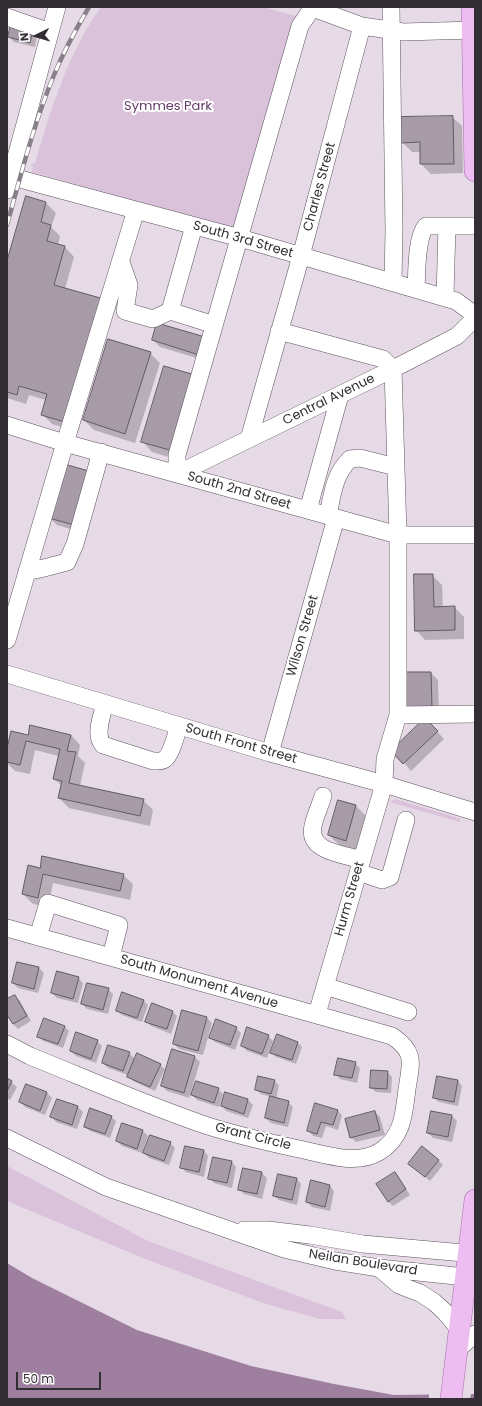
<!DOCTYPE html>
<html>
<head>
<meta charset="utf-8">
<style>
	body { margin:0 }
	#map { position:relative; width:482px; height:1406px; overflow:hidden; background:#e5dae6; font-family:Poppins,sans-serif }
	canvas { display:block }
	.frame { position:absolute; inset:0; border:8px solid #332e33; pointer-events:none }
	.north { position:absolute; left:16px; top:16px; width:40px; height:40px; -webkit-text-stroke:3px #fff; paint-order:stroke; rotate:265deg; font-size:11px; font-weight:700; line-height:16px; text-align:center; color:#332e33 }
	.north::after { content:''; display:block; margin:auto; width:14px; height:18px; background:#332e33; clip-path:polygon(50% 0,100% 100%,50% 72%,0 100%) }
	.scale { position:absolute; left:16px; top:1372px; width:85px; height:18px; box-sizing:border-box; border:2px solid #332e33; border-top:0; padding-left:5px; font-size:12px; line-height:14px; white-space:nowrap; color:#332e33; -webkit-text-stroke:3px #fff; paint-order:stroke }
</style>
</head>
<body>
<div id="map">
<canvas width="482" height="1406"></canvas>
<div class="frame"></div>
<div class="north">N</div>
<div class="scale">50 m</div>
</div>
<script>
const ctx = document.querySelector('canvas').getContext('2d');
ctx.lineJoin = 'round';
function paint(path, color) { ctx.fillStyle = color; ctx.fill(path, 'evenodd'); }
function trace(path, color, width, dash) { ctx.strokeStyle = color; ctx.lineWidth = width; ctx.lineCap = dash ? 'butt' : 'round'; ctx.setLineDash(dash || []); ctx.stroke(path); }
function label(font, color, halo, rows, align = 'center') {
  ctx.font = font + ' Poppins,sans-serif'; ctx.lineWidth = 4; ctx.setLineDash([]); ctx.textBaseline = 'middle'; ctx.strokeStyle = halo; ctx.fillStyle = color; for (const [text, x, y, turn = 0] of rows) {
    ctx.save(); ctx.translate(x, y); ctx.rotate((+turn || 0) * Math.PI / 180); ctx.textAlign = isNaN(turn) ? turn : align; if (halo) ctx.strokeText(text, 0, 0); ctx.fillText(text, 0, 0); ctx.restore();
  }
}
paint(new Path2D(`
	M101,7H263L299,17L237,230L32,172L33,166L30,165L35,163C51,109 68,53 101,7Z
	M395,799L455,817L460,819V822L390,802Z
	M7,1166L148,1241L342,1312L346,1319H320L266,1304L143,1258L7,1201Z`), '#dac2db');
paint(new Path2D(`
	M7,1263L32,1278L137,1330L251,1366L334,1384L394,1395L475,1394V1399H7Z`), '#9f7fa0');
paint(new Path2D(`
	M429,1393H471L470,1399H429Z`), '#e5dae6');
paint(new Path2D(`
	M12,26L37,35L35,47L14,42L9,37Z
	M452,117L462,126L463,173L431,174L421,164V152H412L402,142Z
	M26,197L46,203L56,213L51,227L60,236L58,245L65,247L74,257L65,289L113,310L78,432L52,424L42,414L46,400L29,395L26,404L7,398V265Z
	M158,324L207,361L160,347L153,340Z
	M150,353L160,363L135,443L94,430L84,420Z
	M164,367L182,461L152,452L143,442Z
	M65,465L81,532L57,525L50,518Z
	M432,575L442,585L443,608L454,607L464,617V639L425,640L416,630Z
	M431,673L438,680L439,714H415Z
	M433,727L444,739L411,771L404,763Z
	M71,735L80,745L78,756L85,763L80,786L143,800L153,810L150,826L69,808L59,798L62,786L54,779L59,756L35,750L30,774L15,771L7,763V753L28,736Z
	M356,806L366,816L356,850L339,845L329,835Z
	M40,869L123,875L133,884L130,900L53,883L48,907L33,904L23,894Z
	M18,963L39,968L44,973L38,993L18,988L13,983Z
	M78,978L83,983L78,1003L57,998L52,993Z
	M108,989L113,994L108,1014L87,1009L82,1004Z
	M15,996L20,1001L31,1021L18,1029L13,1024L7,1013V1000Z
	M143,1000L148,1005L142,1022L122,1015L117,1010Z
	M173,1012L177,1016L171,1034L151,1026L146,1021Z
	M207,1018L212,1023L203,1055L179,1049L174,1044Z
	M64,1026L69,1031L63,1048L43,1041L38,1036Z
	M236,1028L241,1033L235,1050L215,1042L210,1038Z
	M268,1036L273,1041L267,1058L247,1051L242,1046Z
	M97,1041L102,1046L96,1063L76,1056L71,1051Z
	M298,1043L302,1047L296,1064L276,1057L271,1052Z
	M173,1050L195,1057L200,1062L189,1098L167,1091L162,1086Z
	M129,1053L135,1059L160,1065L165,1069L155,1091L133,1081L128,1076V1075L108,1068L103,1063Z
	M355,1063L360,1068L357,1083L340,1079L335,1074Z
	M387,1072L392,1077L391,1093L376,1092L371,1088Z
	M7,1079L17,1087L10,1100L7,1098Z
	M274,1081L279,1085L276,1099L288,1102L293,1107L288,1127L271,1123L266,1118L271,1097L261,1094L256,1090Z
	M458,1081L462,1086L458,1106L439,1102L434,1098Z
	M27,1085L47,1093L52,1098L45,1115L25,1107L20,1102Z
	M218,1089L223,1094L219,1107L197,1100L192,1095Z
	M226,1093L248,1100L253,1105L248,1118L226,1111L222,1106Z
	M58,1100L78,1107L83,1112L77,1129L56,1122L52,1117Z
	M337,1110L342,1115L338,1130L326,1126L322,1138L313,1136L309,1131Z
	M375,1112L380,1117L385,1135L356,1142L351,1137Z
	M452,1116L457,1121L452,1142L433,1138L428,1133Z
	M111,1117L116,1121L110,1138L90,1131L85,1126Z
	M123,1124L143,1131L148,1136L142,1153L122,1146L117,1141Z
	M170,1143L175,1148L169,1165L149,1158L144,1153Z
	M204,1151L208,1156L204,1177L186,1172L181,1167Z
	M438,1160L443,1165L430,1181L414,1168Z
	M232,1162L236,1167L232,1188L214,1183L209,1178Z
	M244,1169L262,1173L267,1178L262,1199L244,1194L239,1189Z
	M395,1173L399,1178L410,1195L393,1206L388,1201Z
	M297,1179L301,1184L297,1205L279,1200L274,1196Z
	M330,1186L334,1191L330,1211L312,1207L307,1202Z`), '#0003');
const building = new Path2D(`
	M11,24L33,30L30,43L8,37Z
	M453,116L454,164H420V142L401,143L400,117Z
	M26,196L46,202L41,222L51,225L47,241L65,246L54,285L104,299L68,423L41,415L47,394L19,386L17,395L7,392V261Z
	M157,323L205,337L199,355L152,340Z
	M108,339L151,352L125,434L83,420Z
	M164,366L195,375L173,451L141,442Z
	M64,464L89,471L74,525L49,518Z
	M414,574H433L434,607L455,606V630L415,631Z
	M406,672H431L432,707H407Z
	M425,718L438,731L403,764L391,751Z
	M30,725L71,735L67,751L76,752L69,783L144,799L140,816L58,798L62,781L53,779L60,749L26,741L20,765L7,762V748L11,731L28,735Z
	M338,800L356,805L346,841L328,835Z
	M42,856L124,874L120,891L43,874L38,898L22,894L28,865L40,868Z
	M17,962L39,967L34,989L12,983Z
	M57,971L79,977L73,999L51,993Z
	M87,983L109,988L103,1010L81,1004Z
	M122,992L144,1000L137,1018L116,1011Z
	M15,995L27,1016L13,1024L7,1015V999Z
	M152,1003L173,1011L167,1029L145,1022Z
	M182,1010L207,1017L198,1051L173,1044Z
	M44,1018L65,1026L58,1044L37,1037Z
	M216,1019L237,1027L230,1045L209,1038Z
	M247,1027L269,1035L262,1054L241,1046Z
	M76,1032L98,1040L91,1059L70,1051Z
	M277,1034L298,1042L292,1060L270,1053Z
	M108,1045L130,1052L123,1071L102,1063Z
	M172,1049L195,1056L184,1093L161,1086Z
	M137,1053L161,1064L150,1087L127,1077Z
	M338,1058L356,1062L352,1078L334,1075Z
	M371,1070L388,1071L387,1089L370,1088Z
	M258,1076L275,1080L271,1094L255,1090Z
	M437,1076L458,1080L454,1102L433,1098Z
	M7,1078L12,1081L7,1091Z
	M196,1081L219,1088L214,1103L191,1095Z
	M26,1084L47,1092L40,1111L19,1102Z
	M225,1092L248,1099L244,1114L221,1106Z
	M270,1096L289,1101L284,1123L265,1118Z
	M57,1099L78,1106L72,1125L50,1117Z
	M315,1103L338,1110L333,1125L321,1122L317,1134L307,1131Z
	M90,1108L112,1116L105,1134L84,1127Z
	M375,1111L380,1130L350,1138L345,1119Z
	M431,1111L452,1115L448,1137L427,1133Z
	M122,1123L143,1130L137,1149L116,1141Z
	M150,1135L171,1142L164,1161L143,1153Z
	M185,1146L204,1150L199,1172L180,1168Z
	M422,1146L439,1160L425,1177L408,1164Z
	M213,1157L232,1161L227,1183L208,1179Z
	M243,1168L262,1172L257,1194L238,1190Z
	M395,1172L406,1189L388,1202L376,1184Z
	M278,1174L297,1178L292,1200L273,1196Z
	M311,1180L330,1185L325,1207L306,1202Z`);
paint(building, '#a69ba7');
trace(building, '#635963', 1);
const minor = new Path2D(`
	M310,7L362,26L403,32L475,30
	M391,7L394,231L393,282
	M7,17L50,32
	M7,173L20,179L240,238L456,301L475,315
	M7,190L57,7
	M194,226L170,311L205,322
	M121,262L129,285L125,311L153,319L170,311
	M416,289C417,273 416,237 426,226H475
	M445,297L447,226
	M279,331L383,359L393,369L398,535V715L385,759L384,784L317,1014
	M7,425L65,443L398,535H475
	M249,439L301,256L362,26
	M177,474V455L300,26L313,7
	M177,474L393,369L457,336L475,318
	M308,510L340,395
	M328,516C332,496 334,474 350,459L360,458L396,467
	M27,571L40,569L67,562L75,544L101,452
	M7,640L65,443L136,210
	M7,674L270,753L384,784L475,812
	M105,704C102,715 94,735 103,745L153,761C157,761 161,762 165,759C172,753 176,734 179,726
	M398,715L475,714
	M270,753L336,518
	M323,796C320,806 315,816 313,826C307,852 344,854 361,860
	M358,872L382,880L390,877L406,820
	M7,928L392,1036C416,1052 411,1063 407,1089C404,1113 403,1138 379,1152C355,1166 324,1154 299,1149C267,1142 234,1135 202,1124C144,1104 87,1079 30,1056L7,1044
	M38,937L48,903L119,925L111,957
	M325,986L408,1012
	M7,1138L106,1187L284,1249L335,1261L379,1268L475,1278
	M244,1230H268L310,1235L363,1244L475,1254
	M379,1268L399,1285L420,1293L434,1302L445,1312L459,1329
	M457,1350L475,1334`);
const major = new Path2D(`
	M472,7L475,171
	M451,1399L475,1200`);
trace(minor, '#5d545e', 18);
trace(major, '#a46ea8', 22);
trace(minor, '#fff', 17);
trace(major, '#edbdf1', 21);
const rail = new Path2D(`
	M7,225C21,174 34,123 54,75C64,51 76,29 89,7`);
trace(rail, '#888089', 4.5);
trace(rail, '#fff', 3, [9]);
label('13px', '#643967', '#fff', [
	["Symmes Park",168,107]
]);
label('13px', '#332e33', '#fff', [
	["Charles Street",320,187,-75],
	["South 3rd Street",243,240,16],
	["Central Avenue",329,400,-26],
	["South 2nd Street",239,491,16],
	["Wilson Street",303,636,-74],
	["South Front Street",241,744,16],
	["Hurm Street",350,899,-74],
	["South Monument Avenue",199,982,16],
	["Grant Circle",253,1137,14],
	["Neilan Boulevard",363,1263,9]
]);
</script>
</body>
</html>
